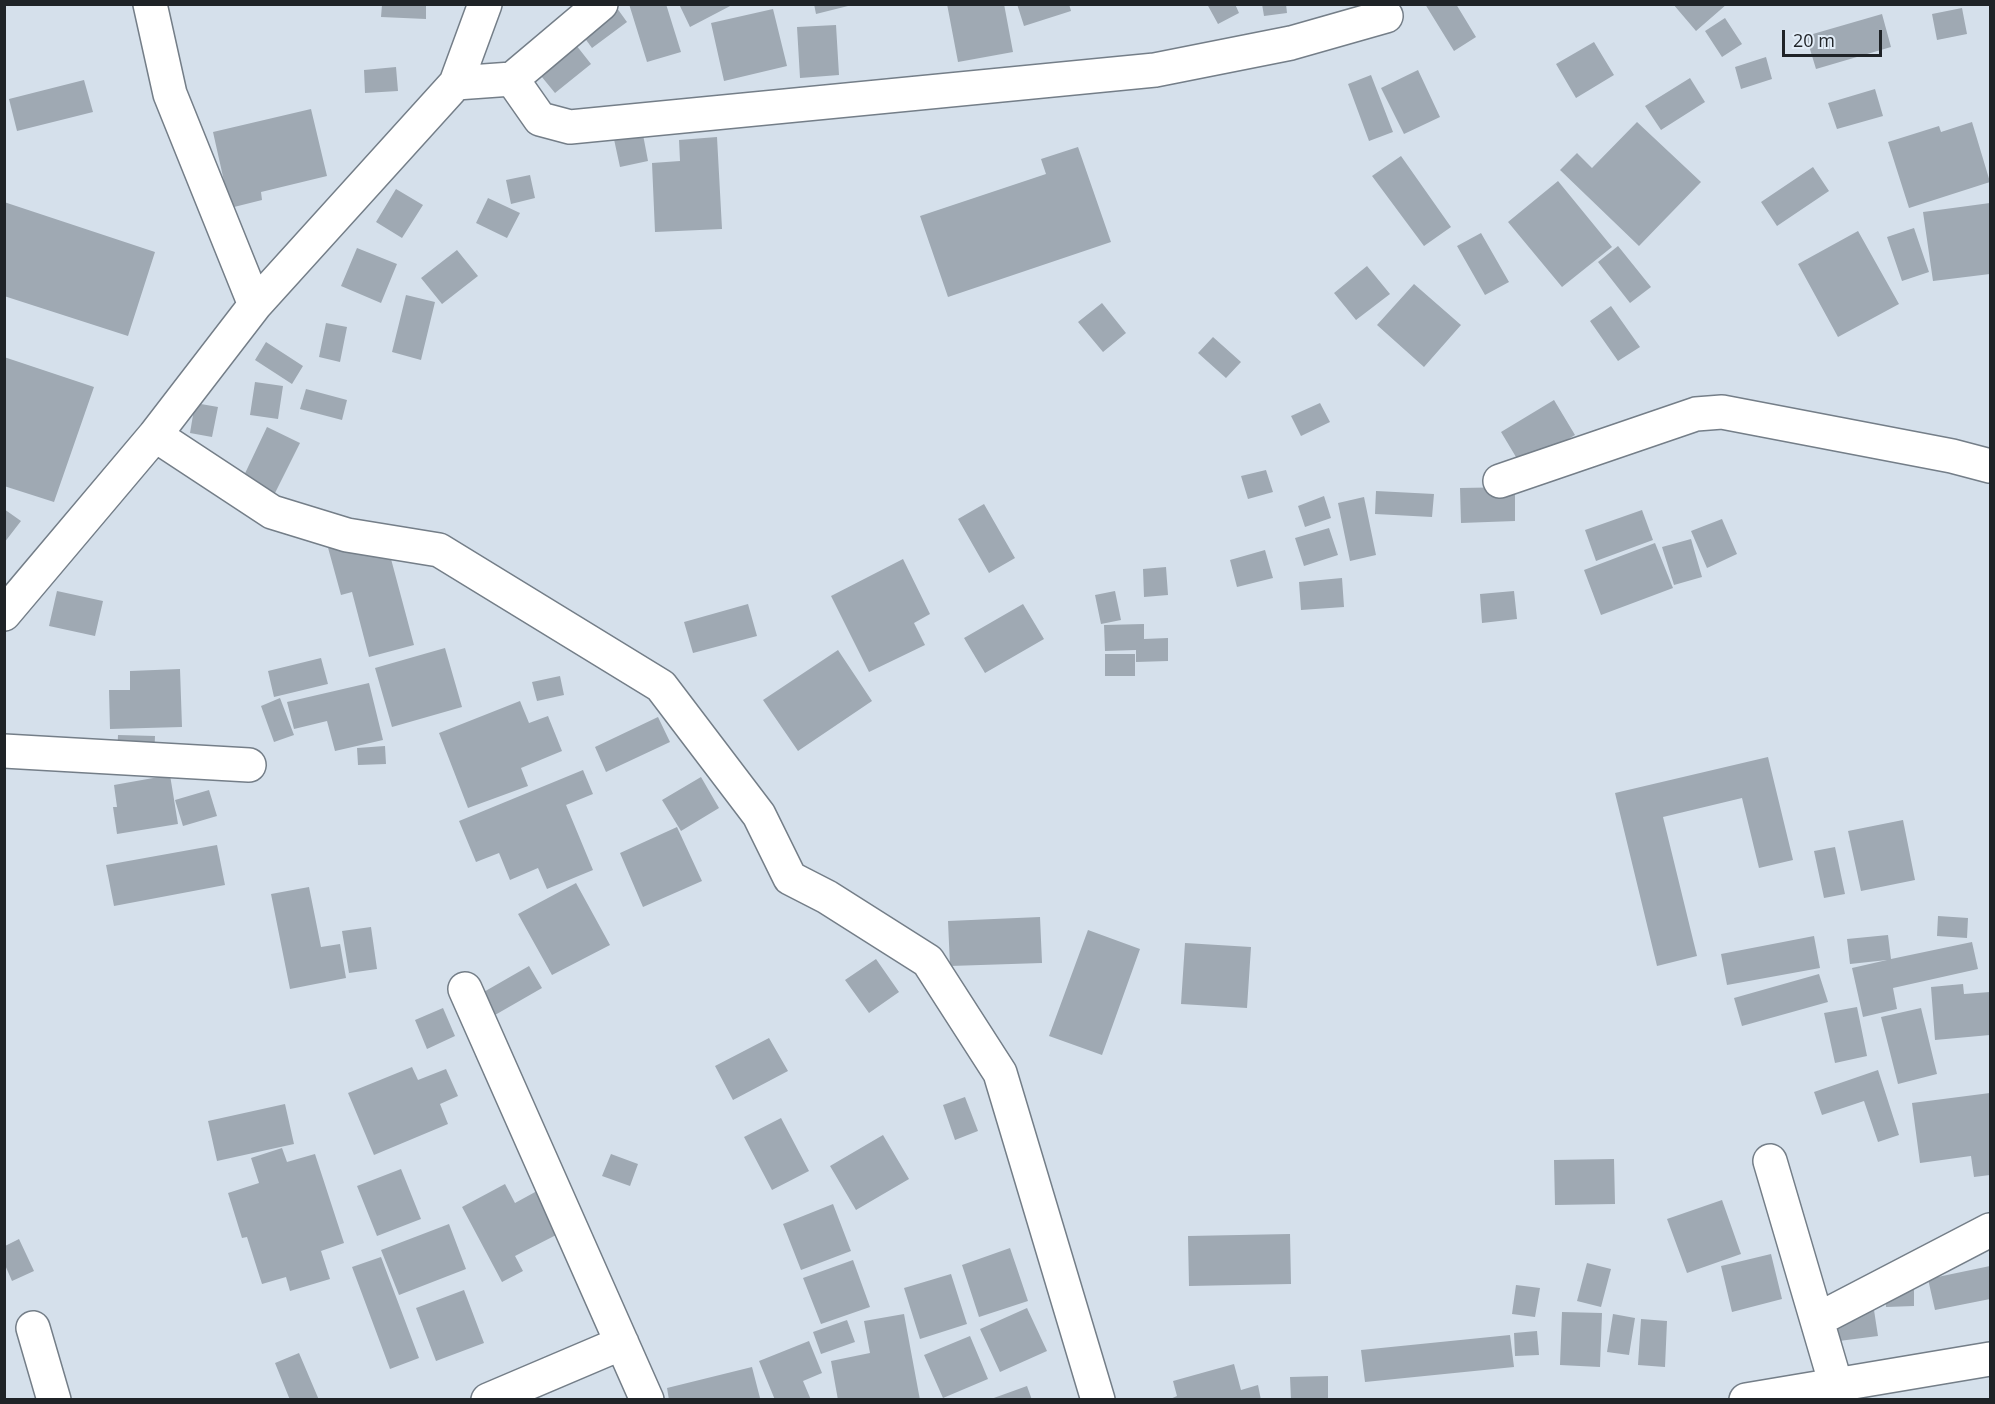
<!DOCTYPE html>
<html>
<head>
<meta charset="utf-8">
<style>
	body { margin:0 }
	#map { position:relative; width:1995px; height:1404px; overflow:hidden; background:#d5e0eb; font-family:"Open Sans",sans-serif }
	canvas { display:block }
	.frame { position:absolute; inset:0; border:6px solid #1f2327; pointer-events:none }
	.scale { position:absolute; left:1782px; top:30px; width:100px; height:27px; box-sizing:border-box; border:3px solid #1f2327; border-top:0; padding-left:8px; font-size:18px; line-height:21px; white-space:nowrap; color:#1f2327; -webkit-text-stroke:4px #e2edf8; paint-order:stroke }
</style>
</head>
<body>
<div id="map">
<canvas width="1995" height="1404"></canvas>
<div class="frame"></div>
<div class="scale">20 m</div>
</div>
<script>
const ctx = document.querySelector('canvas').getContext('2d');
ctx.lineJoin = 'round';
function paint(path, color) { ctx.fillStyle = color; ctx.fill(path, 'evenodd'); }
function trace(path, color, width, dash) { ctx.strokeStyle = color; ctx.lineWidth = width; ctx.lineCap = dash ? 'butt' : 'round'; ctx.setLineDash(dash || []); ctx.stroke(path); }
paint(new Path2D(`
	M614,4L627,22L592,48L573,22Z
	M629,4H666L681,52L647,62Z
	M679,4H734L690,27Z
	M814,4H852V5L816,14Z
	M947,4H1004L1013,52L958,62Z
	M1017,4H1069L1071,11L1024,26Z
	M1207,4H1235L1239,13L1218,24Z
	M1262,4H1286L1287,13L1264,16Z
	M1425,4H1456L1476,37L1454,51Z
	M1673,4H1727L1696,31Z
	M382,5H426V19L381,17Z
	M1962,8L1967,34L1937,40L1932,14Z
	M773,9L787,66L724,81L711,23Z
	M1882,14L1891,47L1816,69L1806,36Z
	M1725,18L1742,44L1722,57L1705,31Z
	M836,25L839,75L800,78L797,27Z
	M565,31L591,64L555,93L528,60Z
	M1594,42L1614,75L1576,98L1556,64Z
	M1766,57L1772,79L1741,89L1735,67Z
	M396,67L398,91L365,93L364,70Z
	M1418,70L1440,117L1404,134L1381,88Z
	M1371,75L1393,132L1369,141L1348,84Z
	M1690,78L1705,102L1661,130L1645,106Z
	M84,80L93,112L17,131L9,99Z
	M1875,89L1883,116L1837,129L1828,103Z
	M311,109L327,176L261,192L262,200L230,208L213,132Z
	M1637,122L1701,182L1639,246L1560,170L1577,153L1592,168Z
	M1972,122L1990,182L1909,208L1888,142L1939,126L1941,132Z
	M641,124L648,161L620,167L612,130Z
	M717,137L722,229L655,232L652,163L680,161L679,140Z
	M1078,147L1111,242L948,297L920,216L1046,174L1041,159Z
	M1401,156L1451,227L1424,246L1372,176Z
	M1813,167L1829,191L1777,226L1761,202Z
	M530,175L535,198L511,204L506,180Z
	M1558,181L1612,247L1562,287L1508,222Z
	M396,189L423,205L402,238L376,222Z
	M488,198L520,213L507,238L476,223Z
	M4,202L155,252L128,336L4,296Z
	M1990,203V274L1933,281L1923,212Z
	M1914,228L1929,272L1902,281L1887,237Z
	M1858,231L1899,304L1838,337L1798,264Z
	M1481,233L1509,282L1485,295L1457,246Z
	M1618,246L1651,287L1630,303L1598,262Z
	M357,248L397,264L381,303L341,286Z
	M457,250L478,276L442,304L421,278Z
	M1367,266L1390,294L1356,320L1334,293Z
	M1414,284L1461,325L1424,367L1377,325Z
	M406,295L435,302L421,360L392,352Z
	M1102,303L1126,333L1103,352L1078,322Z
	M1611,306L1640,347L1618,361L1590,321Z
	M326,323L347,327L340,362L319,357Z
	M1213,337L1241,362L1226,378L1198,353Z
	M266,342L303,366L292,384L255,360Z
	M4,357L94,387L54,502L4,486Z
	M255,382L283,386L278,419L250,415Z
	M306,389L347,400L342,420L300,409Z
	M1554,400L1575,435L1522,467L1501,432Z
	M195,403L218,407L212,437L190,433Z
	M1320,403L1330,422L1301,436L1291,416Z
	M267,427L300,443L271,501L239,486Z
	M1266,470L1273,492L1248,499L1241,476Z
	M1515,487V521L1461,523L1460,488Z
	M1376,491L1434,494L1432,517L1375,514Z
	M1324,496L1331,518L1305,527L1298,506Z
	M1364,497L1376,555L1350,561L1338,503Z
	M984,504L1015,558L989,573L958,519Z
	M4,509L21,521L4,543Z
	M1642,510L1653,540L1596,561L1585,530Z
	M1722,519L1737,554L1707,568L1691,531Z
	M1329,528L1338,555L1304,566L1295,538Z
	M383,529L414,645L369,657L352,592L341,595L327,544Z
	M1691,539L1702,577L1674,585L1662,547Z
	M1655,543L1673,588L1601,615L1584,570Z
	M1265,550L1273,578L1237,587L1230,560Z
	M903,559L930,614L914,623L925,645L869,672L831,596Z
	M1166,567L1168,595L1144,597L1143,569Z
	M1342,578L1344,607L1301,610L1299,582Z
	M57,591L103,601L95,636L49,626Z
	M1115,591L1121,620L1101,624L1095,595Z
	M1514,591L1517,619L1482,623L1480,594Z
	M748,604L757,636L693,653L684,622Z
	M1023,604L1044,639L985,673L964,638Z
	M1144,624V639L1168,638V661L1136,662V650L1105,651L1104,625Z
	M445,648L462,707L392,727L375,668Z
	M838,650L872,701L798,751L763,700Z
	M1105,654H1135V676H1105Z
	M321,658L328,684L274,697L268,671Z
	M180,669L182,727L110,729L109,690H130V671Z
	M560,676L564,695L537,701L532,682Z
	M369,683L383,740L335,751L327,721L294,729L287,702Z
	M280,698L294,735L274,742L261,706Z
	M520,701L529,723L548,716L562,751L521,768L528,786L468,808L439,733Z
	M658,717L670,742L606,772L595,747Z
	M118,735L155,736L154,761L117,760Z
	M385,746L386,764L358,765L357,748Z
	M1768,757L1793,860L1759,868L1742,798L1663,817L1697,956L1657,966L1615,793Z
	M583,770L593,794L566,805L593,870L547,889L538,868L510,880L499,853L476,862L459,821Z
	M170,775L178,824L117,834L113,807H117L114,785Z
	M701,777L719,808L681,831L662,800Z
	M209,790L217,816L183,826L175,800Z
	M1903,820L1915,880L1861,891L1848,831Z
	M677,827L702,881L643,907L620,853Z
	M217,845L225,885L114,906L106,865Z
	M1835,847L1845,894L1824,898L1814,851Z
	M576,883L610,945L552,975L518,914Z
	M309,887L321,947L340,944L346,978L290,989L271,894Z
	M1938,916L1968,918L1967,938L1937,936Z
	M1040,917L1042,963L950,966L948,921Z
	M371,927L377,969L349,973L342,931Z
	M1088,930L1140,949L1102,1055L1049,1036Z
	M1888,935L1891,959L1972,942L1978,969L1893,988L1897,1009L1863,1017L1852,968L1887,960L1850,964L1847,939Z
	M1814,936L1820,968L1727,985L1721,954Z
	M1185,943L1251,947L1247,1008L1181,1004Z
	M876,959L899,992L869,1013L845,980Z
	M529,966L542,988L495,1015L482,993Z
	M1819,974L1828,1002L1742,1026L1734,998Z
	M1963,984L1964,994L1990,992V1035L1935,1040L1931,987Z
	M1857,1007L1867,1056L1835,1063L1824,1013Z
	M443,1008L455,1036L427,1049L415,1020Z
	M1921,1008L1937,1074L1898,1084L1881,1017Z
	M769,1038L788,1071L733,1100L715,1066Z
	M412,1067L418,1080L446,1069L458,1096L440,1104L448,1124L374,1155L348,1093Z
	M1878,1070L1899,1135L1878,1142L1864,1101L1822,1115L1814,1092Z
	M1990,1093V1175L1974,1177L1971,1156L1920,1163L1912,1103Z
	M965,1097L978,1131L955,1140L943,1105Z
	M285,1104L294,1144L217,1161L208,1121Z
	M781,1118L809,1171L772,1190L744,1137Z
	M883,1135L909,1179L856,1210L830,1166Z
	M282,1148L287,1162L315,1154L344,1243L321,1251L330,1279L290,1291L286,1277L262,1284L247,1237L242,1238L228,1193L259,1183L251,1158Z
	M611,1154L638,1164L630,1186L602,1176Z
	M1614,1159L1615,1204L1555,1205L1554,1160Z
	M401,1169L421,1219L377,1236L357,1186Z
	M505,1184L515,1203L537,1191L560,1233L515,1256L523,1271L502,1282L462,1207Z
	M1722,1200L1741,1254L1687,1273L1667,1219Z
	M833,1204L851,1251L801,1270L783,1224Z
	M449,1224L466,1269L399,1295L381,1250Z
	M1290,1234L1291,1284L1189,1286L1188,1236Z
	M19,1239L34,1271L12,1281L5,1265V1246Z
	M1010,1248L1028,1301L979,1317L962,1265Z
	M1771,1254L1782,1299L1732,1312L1721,1266Z
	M381,1257L419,1358L390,1369L352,1267Z
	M853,1260L870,1307L821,1324L803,1278Z
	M1587,1263L1611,1269L1601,1307L1577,1301Z
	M1990,1266V1299L1935,1310L1928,1279Z
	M951,1274L967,1324L920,1339L904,1288Z
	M1516,1285L1540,1288L1535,1317L1512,1314Z
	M1914,1285V1306L1886,1307L1885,1286Z
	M464,1290L484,1343L436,1361L416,1308Z
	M1027,1308L1047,1351L1000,1372L980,1329Z
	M1874,1310L1878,1336L1839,1341L1836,1316Z
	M1562,1312L1602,1313L1600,1367L1560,1365Z
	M904,1314L920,1400H838L831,1361L870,1353L864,1321Z
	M1613,1314L1635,1318L1629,1355L1607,1352Z
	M1641,1319L1667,1321L1665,1367L1638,1365Z
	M847,1320L855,1342L821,1354L813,1332Z
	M1537,1331L1539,1355L1515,1356L1514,1333Z
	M1510,1335L1514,1367L1365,1382L1361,1350Z
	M970,1336L988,1379L943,1398L924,1355Z
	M809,1341L822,1373L803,1381L811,1400H775L759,1361Z
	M299,1353L319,1400H290L275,1363Z
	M1234,1364L1241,1390L1258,1385L1261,1400H1168L1177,1396L1173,1381Z
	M752,1367L760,1398L669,1400L667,1388Z
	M1328,1376V1400H1291L1290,1377Z
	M1027,1386L1032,1400H991V1399Z`), '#9fa9b3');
const street = new Path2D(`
	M150,4L170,94L255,305
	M512,79L540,119L570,127L1155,70L1291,43L1386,16
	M456,83L512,79L601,4
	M155,435L272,512L347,535L439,550L661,686L759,815L790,878L827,897L928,961L1000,1073L1098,1400
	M1500,481L1696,414L1722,412L1952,456L1990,466
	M4,614L155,435L255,305L456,83L485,4
	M4,751L249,765
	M465,989L647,1400
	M1770,1161L1836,1385
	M1817,1320L1990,1230
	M33,1328L54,1400
	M488,1400L622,1343`);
const secondary = new Path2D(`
	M1746,1400L1990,1359`);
trace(street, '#747e88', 36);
trace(secondary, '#747e88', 36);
trace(street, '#fff', 33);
trace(secondary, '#fff', 33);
</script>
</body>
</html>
